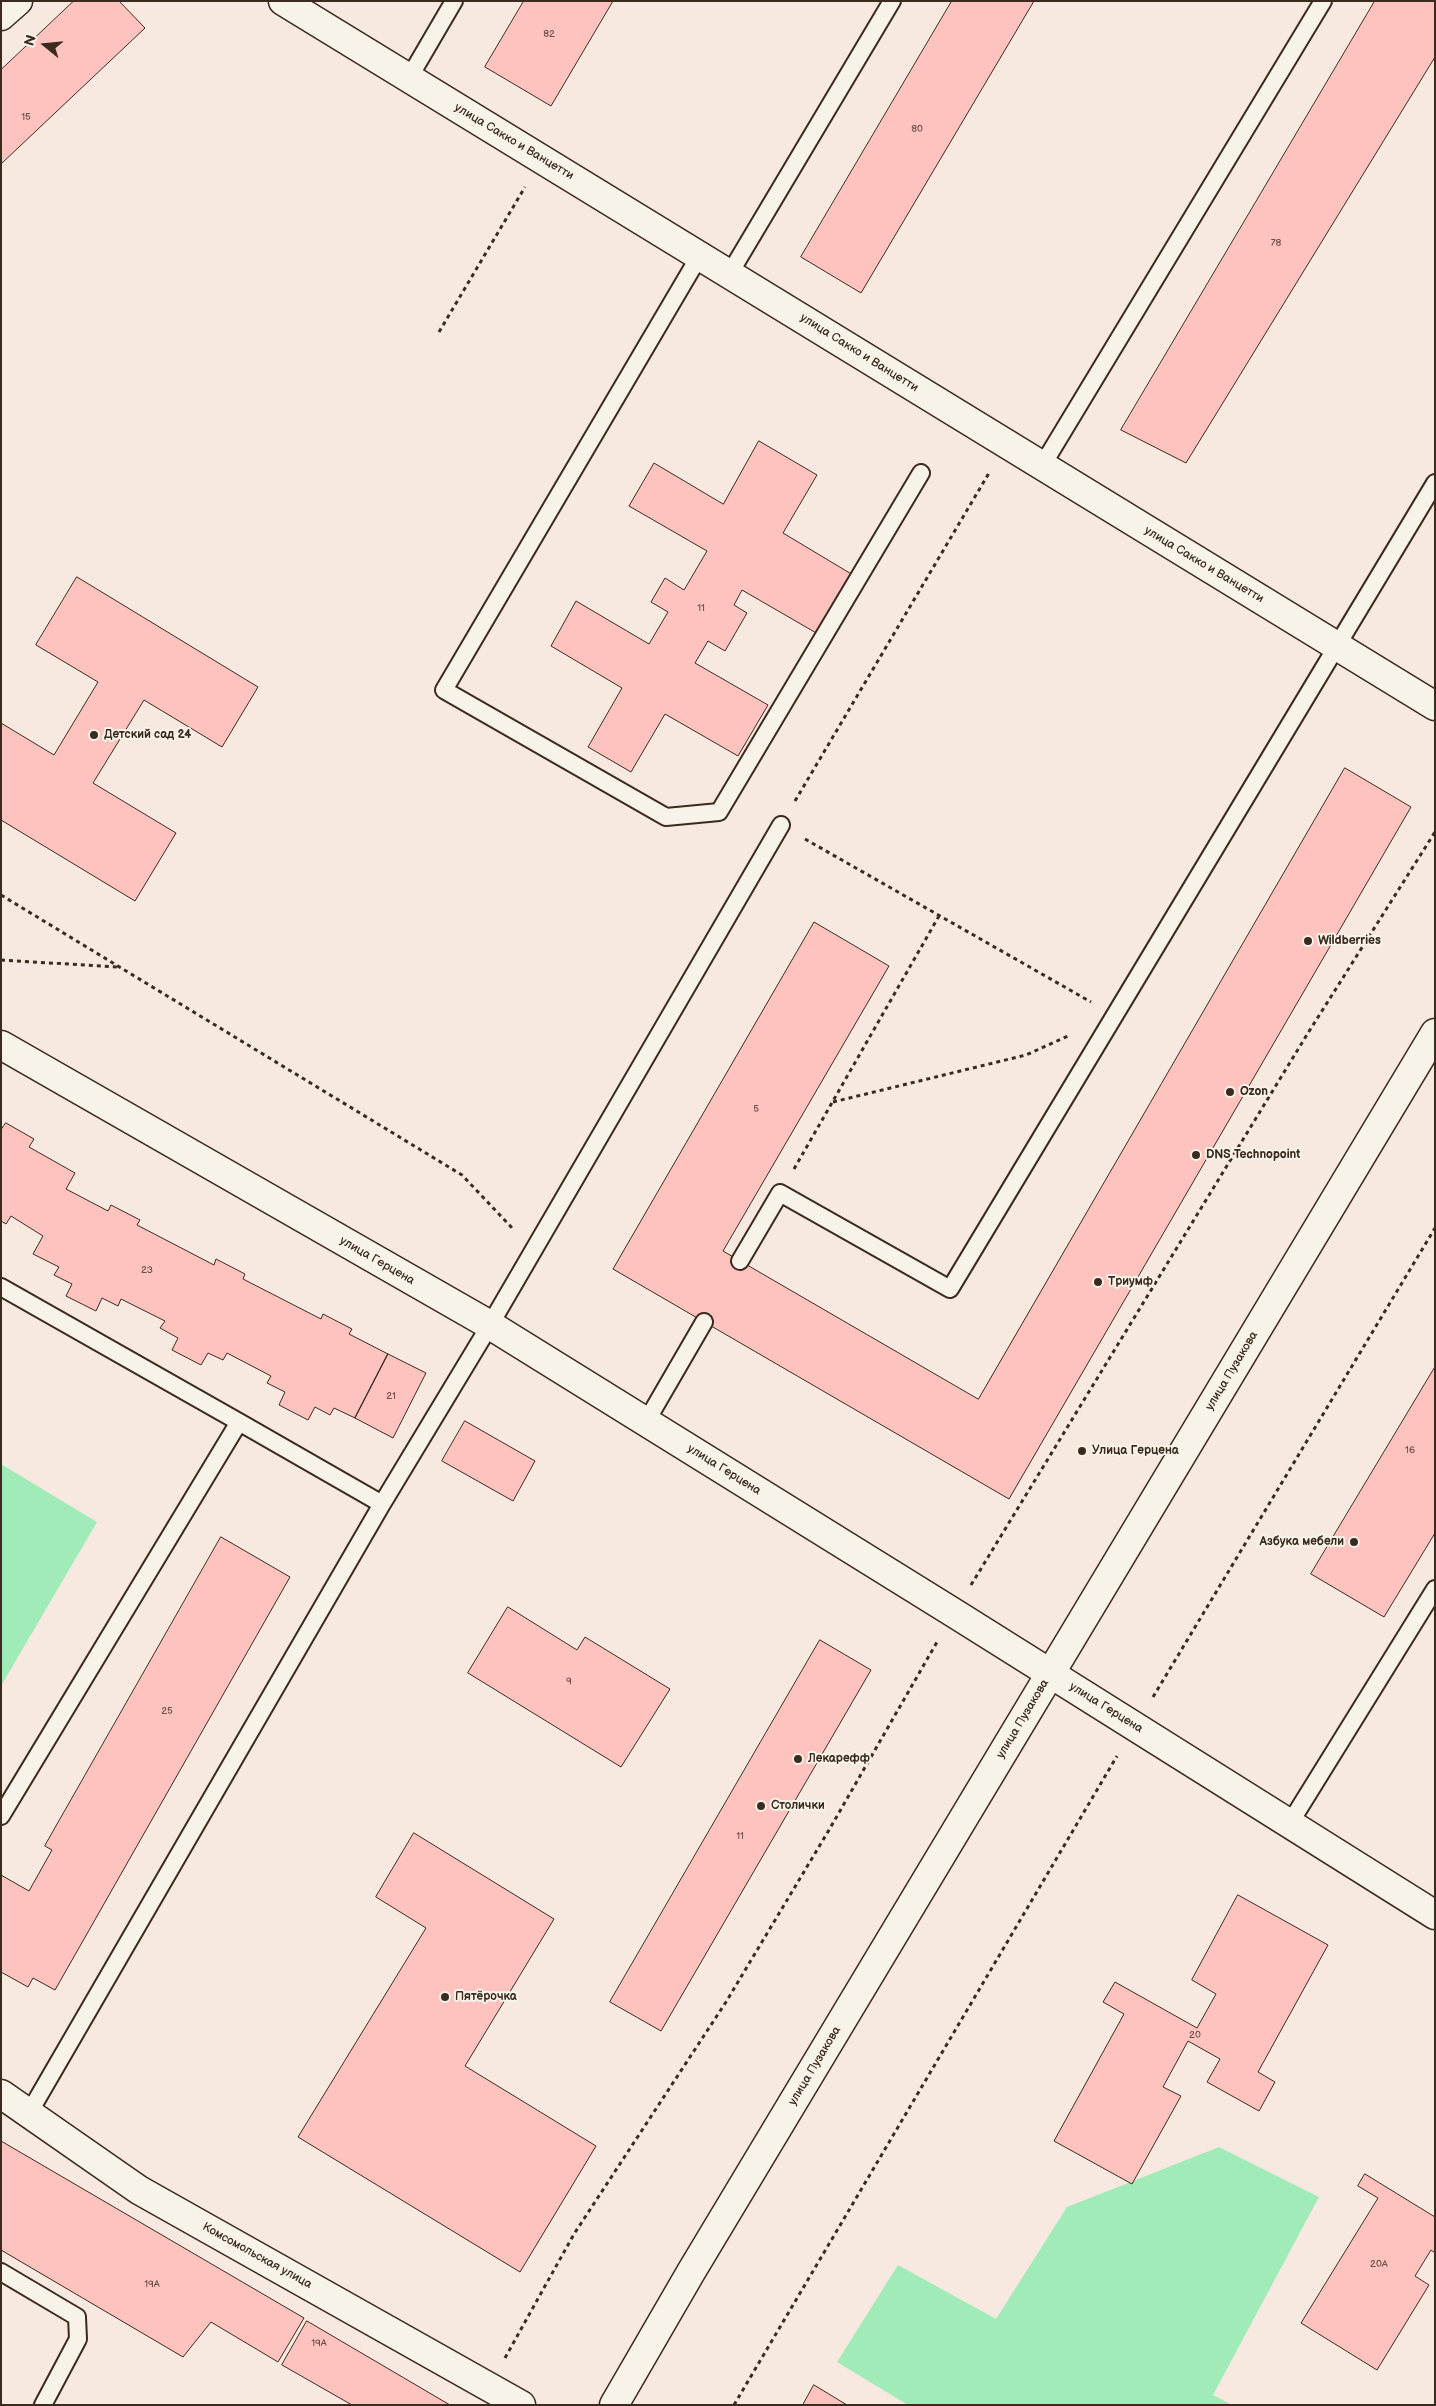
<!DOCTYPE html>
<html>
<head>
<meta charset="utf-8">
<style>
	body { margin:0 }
	#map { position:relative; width:1436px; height:2406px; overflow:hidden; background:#f8e9e0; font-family:"Balsamiq Sans",sans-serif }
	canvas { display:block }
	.frame { position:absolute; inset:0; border:2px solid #3b2a1e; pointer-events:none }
	.north { position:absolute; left:20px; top:20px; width:50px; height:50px; -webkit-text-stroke:4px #f7f3e8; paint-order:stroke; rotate:287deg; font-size:14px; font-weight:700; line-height:20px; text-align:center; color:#3b2a1e }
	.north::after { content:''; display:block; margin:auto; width:18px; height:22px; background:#3b2a1e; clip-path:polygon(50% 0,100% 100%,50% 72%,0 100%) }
</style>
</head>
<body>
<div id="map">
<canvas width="1436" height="2406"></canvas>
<div class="frame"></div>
<div class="north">N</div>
</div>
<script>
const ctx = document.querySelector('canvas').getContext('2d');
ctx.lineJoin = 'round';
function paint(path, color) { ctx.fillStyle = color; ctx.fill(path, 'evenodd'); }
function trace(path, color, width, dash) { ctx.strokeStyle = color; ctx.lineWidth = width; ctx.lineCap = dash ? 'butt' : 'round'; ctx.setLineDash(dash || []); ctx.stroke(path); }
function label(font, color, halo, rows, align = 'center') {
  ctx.font = font + ' "Balsamiq Sans",sans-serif'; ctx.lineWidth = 4; ctx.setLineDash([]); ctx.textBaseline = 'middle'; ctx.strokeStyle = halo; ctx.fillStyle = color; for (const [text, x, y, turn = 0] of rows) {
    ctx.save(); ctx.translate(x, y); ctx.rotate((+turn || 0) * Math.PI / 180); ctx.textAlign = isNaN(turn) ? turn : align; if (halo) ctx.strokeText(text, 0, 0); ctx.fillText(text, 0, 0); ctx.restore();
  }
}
paint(new Path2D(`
	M1,1464L97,1522L1,1686Z
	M1219,2147L1319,2197L1213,2395L1232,2405H908L837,2362L898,2265L996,2319L1067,2207Z`), '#a1ebb9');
const building = new Path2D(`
	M74,1H119L145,28L1,164V70Z
	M524,1H613L551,106L485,67Z
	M952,1H1034L861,293L801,257Z
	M1375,1H1435V57L1186,463L1121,430Z
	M759,441L817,475L783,533L853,575L818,634L742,590L734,605L747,613L725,651L708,641L695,663L768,705L738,756L665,714L631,772L588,747L622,688L551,646L576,601L649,644L668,612L651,602L665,578L684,590L707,551L629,506L654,463L723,504Z
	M77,577L258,687L222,747L144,700L93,783L176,833L135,901L1,820V723L54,755L98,682L36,645Z
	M1345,768L1411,807L1009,1499L613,1269L814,922L889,966L723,1251L978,1399Z
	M6,1123L34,1139L29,1147L75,1173L66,1189L108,1211L111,1205L140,1220L137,1225L214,1265L216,1259L245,1274L243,1279L321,1319L323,1314L352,1329L349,1334L388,1354L355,1418L334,1408L330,1415L315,1407L308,1420L279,1405L285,1392L267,1383L271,1376L227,1353L223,1360L208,1353L201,1365L172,1350L178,1338L160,1328L165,1321L121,1299L118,1306L102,1298L96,1311L66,1296L72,1284L54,1275L59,1267L33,1254L43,1236L11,1216L6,1224L1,1221V1130Z
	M388,1354L426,1373L393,1438L355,1418Z
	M1435,1367V1533L1384,1617L1311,1574Z
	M465,1421L535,1461L513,1501L442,1461Z
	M221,1537L290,1577L55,1990L33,1978L28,1987L1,1972V1875L29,1891L52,1850L45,1846Z
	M508,1607L577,1650L585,1637L670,1689L621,1767L468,1673Z
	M820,1640L871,1670L661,2031L610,2002Z
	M414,1833L554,1919L465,2066L596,2146L520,2272L298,2137L426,1928L376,1897Z
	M1238,1895L1328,1945L1258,2072L1275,2082L1259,2111L1207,2082L1220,2059L1188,2041L1163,2087L1181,2096L1132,2184L1054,2141L1124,2014L1103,2002L1115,1982L1197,2028L1216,1994L1192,1980Z
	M1,2141L304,2318L278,2362L211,2322L183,2357L1,2250Z
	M1365,2174L1435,2217V2253L1431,2250L1415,2276L1429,2285L1377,2370L1301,2323L1378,2198L1358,2186Z
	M307,2321L450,2405H352L282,2365Z
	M814,2385L847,2405H803Z`);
paint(building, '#fec2bf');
trace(building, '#3b2a1e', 1);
const lane = new Path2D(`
	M409,78L454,1
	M700,255L444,690L666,817L719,812L921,473
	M730,273L892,1
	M1042,466L1323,1
	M740,1261L780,1193L950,1289L1435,483
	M1,1287L239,1422
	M646,1422L704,1322
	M382,1504L490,1325L781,825
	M1,1816L239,1422L382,1504L29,2113
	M1290,1823L1435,1589
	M1,2272L77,2317L78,2339L43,2405`);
const street = new Path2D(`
	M283,1L1435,706
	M1,16L18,1
	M1,1045L490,1325L954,1613L1435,1915
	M1,2094L139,2190L521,2405`);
const secondary = new Path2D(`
	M614,2405L691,2272L1435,1033`);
trace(lane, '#3b2a1e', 20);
trace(street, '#3b2a1e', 31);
trace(secondary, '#3b2a1e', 31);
trace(new Path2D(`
	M439,332L525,187
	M795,801L989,473
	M805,839L1091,1002
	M1,895L462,1175L514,1230
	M1,960L117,967
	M833,1102L1026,1055L1068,1036
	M794,1169L939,916
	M971,1585L1308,1033L1435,832
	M1153,1697L1435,1228
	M505,2358L574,2234L726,2002L829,1830L937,1642
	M734,2405L1117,1756`), '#3b2a1e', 3, [4, 4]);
trace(lane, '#f7f3e8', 16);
trace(street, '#f7f3e8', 28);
trace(secondary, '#f7f3e8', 28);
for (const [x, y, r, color] of [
	[94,735,5,"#3b2a1e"],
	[1308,941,5,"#3b2a1e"],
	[1230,1092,5,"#3b2a1e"],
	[1196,1155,5,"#3b2a1e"],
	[1098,1282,5,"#3b2a1e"],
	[1082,1451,5,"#3b2a1e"],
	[1354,1542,5,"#3b2a1e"],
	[798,1759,5,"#3b2a1e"],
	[761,1806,5,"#3b2a1e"],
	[445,1997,5,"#3b2a1e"]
]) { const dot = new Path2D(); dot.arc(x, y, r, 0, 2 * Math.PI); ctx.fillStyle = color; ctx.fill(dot); trace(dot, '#f7f3e8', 2); }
label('10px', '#6c5046', null, [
	["82",549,34],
	["15",26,117],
	["80",917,129],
	["78",1276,243],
	["11",701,608],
	["5",756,1109],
	["23",147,1270],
	["21",391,1396],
	["16",1410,1450],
	["9",569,1681],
	["25",167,1711],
	["11",740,1836],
	["20",1195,2035],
	["20А",1379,2264],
	["19А",152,2284],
	["19А",319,2343]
]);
label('12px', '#3b2a1e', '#f7f3e8', [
	["улица Сакко и Ванцетти",514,142,31],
	["улица Сакко и Ванцетти",859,353,32],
	["улица Сакко и Ванцетти",1204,565,31],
	["улица Герцена",377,1261,30],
	["улица Пузакова",1232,1371,-59],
	["улица Герцена",724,1470,32],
	["улица Герцена",1106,1708,32],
	["улица Пузакова",1023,1719,-59],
	["улица Пузакова",815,2066,-59],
	["Комсомольская улица",257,2256,29]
]);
label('bold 12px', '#3b2a1e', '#f7f3e8', [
	["Детский сад 24",104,735],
	["Wildberries",1318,941],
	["Ozon",1240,1092],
	["DNS Technopoint",1206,1155],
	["Триумф",1108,1282],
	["Улица Герцена",1092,1451],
	["Азбука мебели",1344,1542,"right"],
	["Лекарефф",808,1759],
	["Столички",771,1806],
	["Пятёрочка",455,1997]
], 'left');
</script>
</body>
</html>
